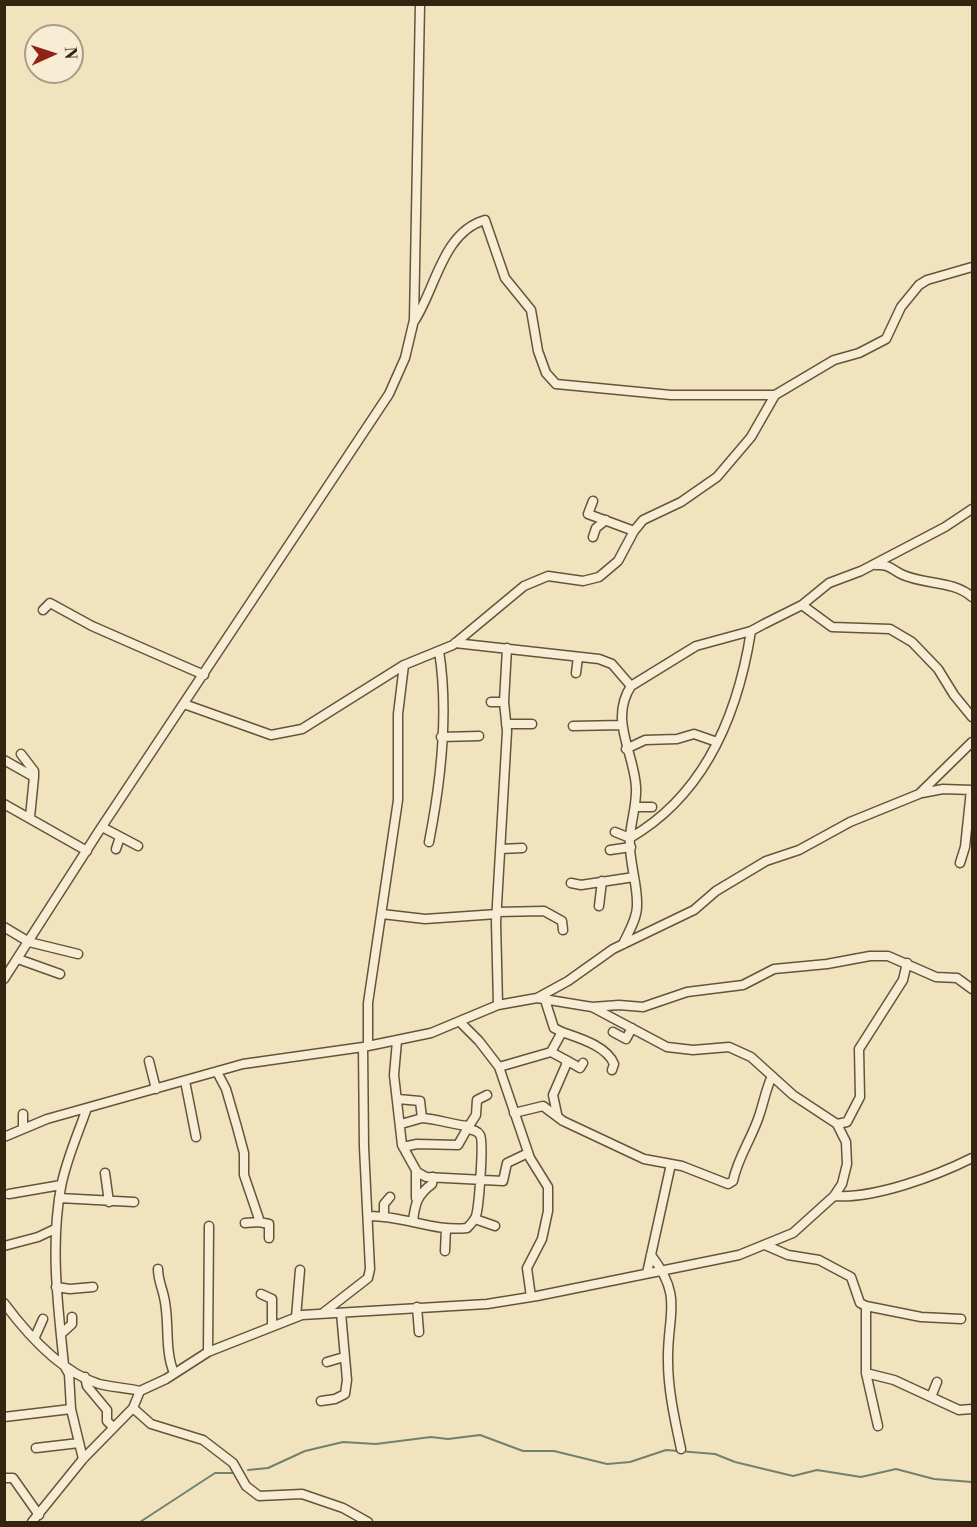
<!DOCTYPE html>
<html>
<head>
<meta charset="utf-8">
<style>
	body { margin:0 }
	#map { position:relative; width:977px; height:1527px; overflow:hidden; background:#f2e3bf; font-family:"Libre Bodoni",serif }
	canvas { display:block }
	.frame { position:absolute; inset:0; border:6px solid #342410; pointer-events:none }
	.north { position:absolute; left:24px; top:24px; width:60px; height:60px; box-sizing:border-box; background:#f7edd5; border:2px solid #a99d86; border-radius:50%; rotate:87deg; font-size:16px; font-weight:700; line-height:24px; text-align:center; color:#342410 }
	.north::after { content:''; display:block; margin:auto; width:21px; height:27px; background:#8f2418; clip-path:polygon(50% 0,100% 100%,50% 72%,0 100%) }
</style>
</head>
<body>
<div id="map">
<canvas width="977" height="1527"></canvas>
<div class="frame"></div>
<div class="north">N</div>
</div>
<script>
const ctx = document.querySelector('canvas').getContext('2d');
ctx.lineJoin = 'round';
function trace(path, color, width, dash) { ctx.strokeStyle = color; ctx.lineWidth = width; ctx.lineCap = dash ? 'butt' : 'round'; ctx.setLineDash(dash || []); ctx.stroke(path); }
trace(new Path2D(`
	M248,1470L268,1468L305,1451L343,1442L376,1444L431,1437L448,1439L480,1435L523,1451H554L607,1464L630,1462L666,1450L715,1454L735,1462L793,1476L817,1470L861,1477L896,1469L934,1479L972,1482
	M140,1522L215,1473H234`), '#72816e', 2);
const minor = new Path2D(`
	M415,320C436,287 443,232 485,220L505,278L531,310L538,351L546,373L556,384L671,395H775
	M593,501L588,514L634,531
	M593,537L596,528L606,520
	M876,565C889,564 891,569 901,574C923,585 953,580 972,597
	M802,605L832,627L890,629L912,642L938,669L954,695L972,717
	M43,610L50,603L92,626L204,675
	M455,643L599,659L612,664L631,686
	M576,673L578,657
	M491,702H504L507,731L496,922L498,1005
	M504,702L507,648
	M184,704L271,735L302,729L404,665L453,645L524,586L548,576L583,581L599,577L618,561L634,531L643,520L681,502L717,477L751,437L775,395L834,360L859,353L886,339L901,307L919,285L927,280L972,267
	M506,724H532
	M573,726L622,725
	M441,737L479,736
	M626,749L645,740L677,739L694,734L717,742
	M21,754L34,771V777
	M4,760L34,777L30,817
	M922,793L943,789L972,790
	M4,804L87,851
	M637,807H652
	M102,827L138,846
	M615,832L630,838C706,794 738,714 751,631
	M429,842C441,781 449,713 439,651
	M116,849L120,837
	M501,849L522,848
	M610,850L631,847
	M960,863L965,847L971,790
	M571,883L581,885L634,877
	M599,906L602,881
	M497,912L544,911L562,921L563,930
	M382,914L425,919L497,914
	M4,927L29,942L78,954
	M623,944C628,933 637,919 637,906C638,883 628,860 630,837C631,820 637,805 636,787C634,752 609,720 631,686L696,646L751,631L764,624L802,605L829,583L861,571L945,527L972,509
	M18,959L60,974
	M4,979L99,831L389,394L405,358L414,320L420,4
	M537,998L568,981L613,949L694,910L716,891L766,861L799,850L850,822L919,794L972,742
	M461,1023L479,1041L499,1067L530,1158L548,1187V1211L542,1239L527,1268L531,1297
	M562,1032C579,1038 607,1046 614,1064L612,1070
	M613,1032L626,1039L632,1028
	M397,1041L394,1075L402,1145L417,1172L426,1177L503,1181L507,1163L528,1153
	M368,1046V1003L398,800V714L404,665
	M551,1052L566,1060V1065L553,1095L557,1114
	M566,1060L580,1068L583,1063
	M149,1061L156,1089
	M499,1067L551,1052L562,1032L554,1028L545,1000
	M217,1072L226,1089L237,1127L244,1153V1175L259,1219V1222L245,1223
	M185,1081L196,1137
	M398,1099L420,1101L422,1118L401,1124
	M514,1113L543,1106L563,1121L644,1159L682,1166L728,1184L733,1181C738,1156 753,1137 760,1113C764,1101 766,1089 772,1076
	M23,1114V1129
	M422,1118C439,1119 452,1125 469,1126
	M837,1124L847,1122L860,1097L859,1049L903,980L907,963
	M4,1137L47,1119L243,1064L363,1047L431,1033L498,1005L537,998L592,1007L619,1005L643,1007L687,992L743,985L774,969L827,964L870,956H888L936,977L957,978L972,989
	M403,1147L417,1144L458,1145L467,1129
	M416,1170V1198
	M105,1173L109,1202
	M9,1194L61,1185
	M834,1196C874,1199 936,1176 972,1158
	M59,1198L134,1202
	M384,1215V1204L390,1197
	M368,1216C402,1215 434,1232 467,1228C471,1224 474,1221 476,1216C479,1206 484,1141 480,1135C477,1130 472,1130 467,1129L476,1115L477,1100L487,1095
	M475,1219L495,1226
	M413,1221C415,1204 417,1195 432,1184L433,1177
	M259,1222L269,1224V1238
	M765,1245L788,1255L819,1260L851,1277L860,1303L866,1306L921,1317L961,1319
	M4,1246L38,1237L55,1229
	M445,1251L446,1228
	M651,1255C684,1298 667,1314 668,1361C668,1390 675,1421 681,1449
	M158,1269C158,1280 162,1287 164,1297C170,1322 164,1349 174,1373
	M647,1273L671,1164
	M56,1287L70,1289L93,1287
	M261,1294L272,1299V1325
	M4,1303C27,1334 61,1372 99,1384C111,1387 127,1388 140,1391
	M866,1306V1373L878,1426
	M417,1307L419,1332
	M323,1313L368,1278L370,1269L364,1147L363,1047
	M296,1317L300,1270
	M61,1334L72,1324V1317
	M35,1337L43,1319
	M208,1352L209,1226
	M327,1362L344,1357
	M866,1373L894,1380L959,1410L972,1409
	M85,1377L87,1386L107,1410V1421L113,1427
	M931,1397L937,1382
	M321,1401L335,1399L345,1394L347,1380L341,1313
	M133,1408L151,1424L203,1440L233,1463L246,1486L259,1496L302,1494L343,1508L368,1522
	M4,1417L71,1409
	M36,1448L79,1443
	M83,1459L71,1409L69,1374L64,1365C58,1306 50,1246 61,1187C66,1160 78,1134 87,1108
	M4,1478H13L39,1515
	M32,1522L83,1459L133,1408L140,1391L166,1379L208,1352L302,1315L487,1304L537,1296L739,1255L793,1233L834,1196L842,1184L847,1164L846,1142L837,1124L793,1095L751,1057L729,1047L693,1050L667,1047L592,1007`);
trace(minor, '#64543c', 11);
trace(minor, '#f7edd5', 8);
</script>
</body>
</html>
